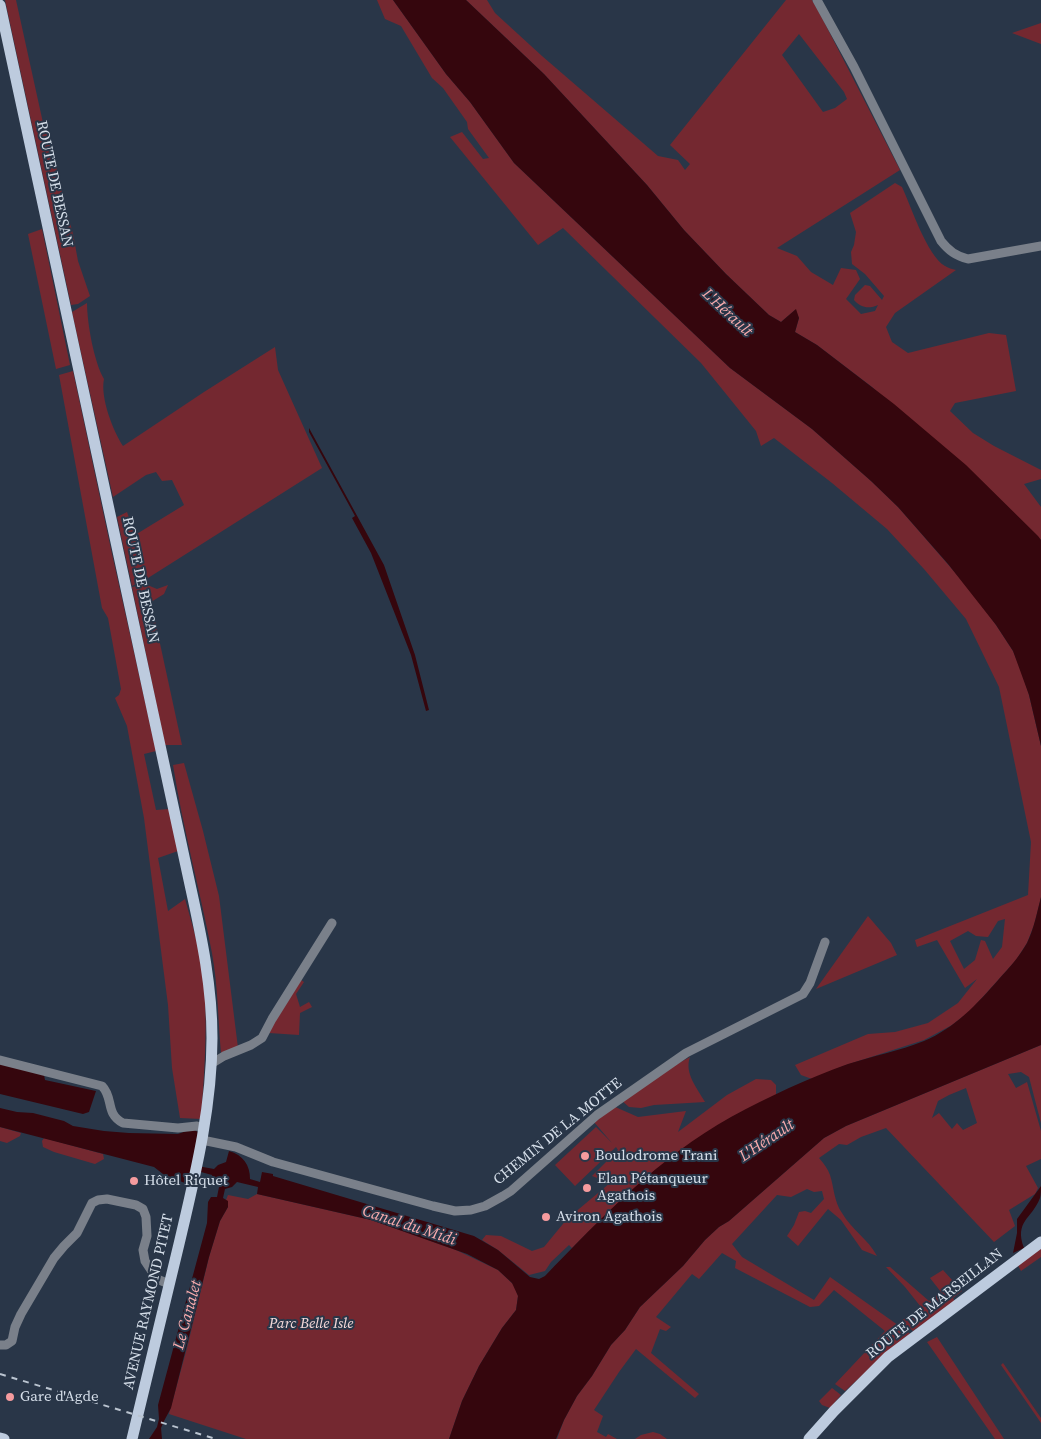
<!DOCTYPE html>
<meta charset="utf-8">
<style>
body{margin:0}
canvas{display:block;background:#293648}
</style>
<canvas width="1041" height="1439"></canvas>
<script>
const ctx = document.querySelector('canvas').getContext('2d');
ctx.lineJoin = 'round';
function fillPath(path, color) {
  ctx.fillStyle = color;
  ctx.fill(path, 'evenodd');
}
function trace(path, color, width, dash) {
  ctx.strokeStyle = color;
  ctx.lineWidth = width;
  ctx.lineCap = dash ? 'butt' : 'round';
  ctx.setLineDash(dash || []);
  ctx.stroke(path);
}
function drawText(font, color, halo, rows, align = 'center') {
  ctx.font = font + ' "Source Serif 4",serif';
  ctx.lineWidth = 4;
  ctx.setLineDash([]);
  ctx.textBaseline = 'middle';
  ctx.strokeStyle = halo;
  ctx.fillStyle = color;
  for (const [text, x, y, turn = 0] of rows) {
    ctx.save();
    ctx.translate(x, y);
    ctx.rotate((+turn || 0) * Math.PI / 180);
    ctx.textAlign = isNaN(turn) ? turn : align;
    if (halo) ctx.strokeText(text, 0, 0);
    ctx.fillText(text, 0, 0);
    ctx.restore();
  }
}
fillPath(new Path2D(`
 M5,0h11l29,132 5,6 14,63 9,33 5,27 12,35 -12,8 -7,1z
 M377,0h16l53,74 24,28 44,61 216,205 82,61 59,52 27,26 74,85 24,33 17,26 9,22 7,22 12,51v152l-7,27 -7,18 -11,17 -26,29 -20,22 -18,14 -28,15 -78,25 -34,14 -11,-4 -6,-10 73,-31 27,-2 33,-9 30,-20 19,-24 -12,9 -28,-48 -20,7 -2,-7 113,-45 3,-53 -32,-155 -33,-68 -42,-50 -37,-40 -55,-46 -58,-45 -13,8 -5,-15 -55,-68 -138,-135 -25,17 -88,-108 12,-5 21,27 6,-1 -21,-29 -1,-7 -24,-34 -11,-10 -31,-52 -16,-7zM1005,919l-3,28 -9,12 -8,-18 -4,-1 -6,20 -11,9 -14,-28 18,-10 8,5 12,1 10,-16z
 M466,0h21l8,13 47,43 116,100 20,4 7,10 5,-6 -20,-19 116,-145h26l9,16 79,154 -123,78 20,8 14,16 22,13 8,-17 15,2 4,9 -14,20 15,15 14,-3 3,-6c-9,4 -17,3 -24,-5l1,-5 10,-10 5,1 12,14 2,-4 -19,-22 -13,-10 -1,-12 3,-7 2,-13 -6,-19 45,-30 7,4c9,19 25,69 43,79 3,2 7,3 11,4l-61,43 -9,14 6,15 16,11 81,-20 17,2 10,56 -61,12 -5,8 23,22 21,13 47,24v9l-17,5 17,23v33l-169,-153 -55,-42 -22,-13 4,-14 -4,-8 -14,12 -12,-7 -43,-41 -42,-44 -37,-45 -103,-111zM799,34l45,58 3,7 -12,9 -12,4 -41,-57z
 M1041,23v21l-29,-11z
 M42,229l28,136 -14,4 -28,-135z
 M87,303c0,20 7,59 17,76 -4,18 9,52 19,67l81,-54 71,-45 3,23 44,98 -174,110 -16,8 -15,-69 10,-5 8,23 49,-30 -12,-25 -10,1 -6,-9 -10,3 -33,22 -41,-185z
 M73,371l39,183 44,197 -12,3 12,56 13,-1 9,42 -20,7 10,53 17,-12c9,32 19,64 20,98 2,40 -1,81 -4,122l-21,-1 -8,-50 -4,-63 -24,-187 -17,-92 -12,-28 4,-3 2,-6 -13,-71 -6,-10 -43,-233z
 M145,584l12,5 11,-4 -4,9 -13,8 31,143h-17l-33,-158z
 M184,763l19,68 16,65 19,152 -17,5c-3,-33 -3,-67 -9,-100 -12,-63 -29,-124 -39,-188z
 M868,916l23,27 6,12 -81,34z
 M301,980l3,2 -8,12 4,13 9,-5 3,5 -12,6 -1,22 -30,-2 6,-14z
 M1041,1045v78l-12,-46 -8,-5 -13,2 8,14 11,-6 14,49v28l-15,7 12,22 -3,6 -26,16 6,16 -21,16 -108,-114 -25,9 -14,8 -8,-1 -20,14c5,6 9,11 11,17 4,12 4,27 12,38 9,16 26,26 35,43l-15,-6 -21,-30 -13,-11 -30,37 -11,-10 7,-11 5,-13 6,-1 6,2 13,-14 -2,-8 -8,1 -7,-3 -16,8 -14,-2 -45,49 10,13 72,43 16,-23 82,58 -34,26 -33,30 -10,-7 50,-53 -51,-41 -15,16 -9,1 -75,-39 1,-7 -14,-8 -23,26 -7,-5 -36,43 15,10 -5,4 -6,-2 -9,24 48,41 -4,4 -59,-49 -17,23 -25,38 9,6 -6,16 9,5 2,-3 9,5h-60l7,-19 13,-24 15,-20 19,-31 14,-15 15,-23 43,-41 22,-26 14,-13 10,-6 95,-83 22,-12zM966,1088l11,35 -14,7 -6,-7 -5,6 -13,-16 -7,5 6,-17 11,-6z
 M690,1057c-6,16 7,31 15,45l-51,3 -13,3 -12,-1 -8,-7 47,-31z
 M756,1079l15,1 5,5v10l-46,23 -104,77 -54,53 -3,-3 -18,17 -6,9 -16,4 -31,-25 -16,-10 4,-5 15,1 31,15 12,-4 23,-28 43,-36 -18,-7 26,-26 -2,-3 -41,39 -20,-21 41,-38 16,16 -18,-21 19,-16 25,11 48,-6 -8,21 49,-37z
 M0,1127l21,6 -1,3 -13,7 -7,-2z
 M44,1138l59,16 1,5 -9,5 -41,-12 -11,-5 -1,-6z
 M257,1194l114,26 85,30 42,20 16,15 4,11 -2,14 -14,18 -23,38 -17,35 -13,38h-203l-77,-25 18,-66 22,-91 11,-36 8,-14 -2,-7 2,-5 20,4z
 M1041,1246v11l-20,14 -5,-9z
 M886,1267h4l39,34 12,-9 -11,-14 13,-8 19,21 -9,7 2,4 -42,29 -12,-10 20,-14 -16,-20z
 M937,1337l67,102h-9l-68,-97z
 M1003,1363l38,55v5l-40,-58z
 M832,1388l9,7 -11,13 -8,-3 -3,-4z
 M653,1432l7,2 7,5h-32l6,-4z`), '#742830');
fillPath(new Path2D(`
 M393,0h73l78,74 103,111 37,45 42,44 43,41 12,7 15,-13 3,9 -4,14 22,13 77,59 72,61 72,71 3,4v206l-12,-51 -16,-44 -17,-26 -48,-61 -50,-57 -27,-26 -59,-52 -82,-61 -216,-205 -44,-61 -24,-28z
 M309,428l75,137 31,90 14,55 -3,1 -15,-56 -40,-102 -19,-35 3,-2 -46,-84z
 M1041,897v148l-195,81 -22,12 -95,83 -10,6 -14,13 -22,26 -43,41 -15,23 -14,15 -19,31 -15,20 -13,24 -8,19h-107l13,-38 17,-35 23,-38 14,-18 2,-14 -6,-13 -14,-13 -31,-16 -96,-34 -114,-26 1,-7 -21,-5 -5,5 -7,2 -2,9 5,3v6l-8,14 -11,36 -38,151 -7,13 -3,7 1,11h-13l8,-12 2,-8 -1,-14 49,-182 1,-21 3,-5h6l2,-10 -5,-5 -2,-7 -11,-3 -14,12 -24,-10 -9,-7 -154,-40v-19l17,4 16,1 31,8 9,5 31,5 25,2 49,1 14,-5 6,3 -6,33 22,4 4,-4 8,-3 3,-11c14,4 21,14 21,28l10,3 2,-10 11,2v2l201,60 24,14 32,27 9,2 6,-3c56,-58 114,-119 186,-159 37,-20 77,-39 117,-53 25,-8 51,-13 76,-23 31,-13 53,-37 75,-62 10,-11 20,-22 28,-36 7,-14 10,-31 14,-46z
 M0,1064l44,11 1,5 51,11 -7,21 -6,2 -83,-20z
 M1041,1186c0,4 0,9 -1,12 -8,21 -26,23 -16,50l-11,5 4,-20v-14z`), '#35060d');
trace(new Path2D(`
 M817,0l37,67 87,174c8,10 15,15 27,18l73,-13
 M0,1060l102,26c12,12 3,28 21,37l55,5 19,-2 7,2
 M211,1064l13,-8 27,-11 11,-7 10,-19 60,-96
 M202,1140l34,7 37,15 160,44 22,5 16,-1 14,-4 18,-10 8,-5 86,-76 89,-62 117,-59 7,-11 15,-41
 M0,1345h6l6,-4 3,-14 6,-13 33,-56 10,-12 13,-13 15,-30 6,-3 9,-1 29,6 7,4 3,8 1,19 -4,14 2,11 12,18 12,5`), '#7a808a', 9);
trace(new Path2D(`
 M0,5l191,884c11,50 21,98 21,149 0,70 -17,138 -33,206 -16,65 -31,130 -47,195
 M0,1438l4,1
 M809,1439l25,-28 54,-54 153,-115`), '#bdcbde', 11);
trace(new Path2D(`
 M0,1374l216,65`), '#bac4d0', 2, [6, 6]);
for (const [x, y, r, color] of [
 [585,1156,5,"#f59b9e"],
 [134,1181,5,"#f59b9e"],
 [587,1188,5,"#f59b9e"],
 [546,1217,5,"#f59b9e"],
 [10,1397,5,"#f59b9e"]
]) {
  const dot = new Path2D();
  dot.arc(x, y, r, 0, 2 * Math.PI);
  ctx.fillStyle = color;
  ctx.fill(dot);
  trace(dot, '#293648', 2);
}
drawText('15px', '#d5dee9', '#293648', [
 ["ROUTE DE BESSAN",54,184,78],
 ["ROUTE DE BESSAN",140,580,78],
 ["CHEMIN DE LA MOTTE",558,1132,-39],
 ["AVENUE RAYMOND PITET",149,1302,-77],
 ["ROUTE DE MARSEILLAN",935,1304,-38]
]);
drawText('15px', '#d5dee9', '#293648', [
 ["Boulodrome Trani",595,1156],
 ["Elan Pétanqueur",597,1179],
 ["Agathois",597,1196],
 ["Hôtel Riquet",144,1181],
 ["Aviron Agathois",556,1217],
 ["Gare d'Agde",20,1397]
], 'left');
drawText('italic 15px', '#f5d9d9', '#293648', [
 ["Parc Belle Isle",311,1324]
]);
drawText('italic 16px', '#faacae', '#293648', [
 ["L'Hérault",727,313,43],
 ["L'Hérault",767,1141,-34],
 ["Canal du Midi",409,1226,18],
 ["Le Canalet",188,1315,-75]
]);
</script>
